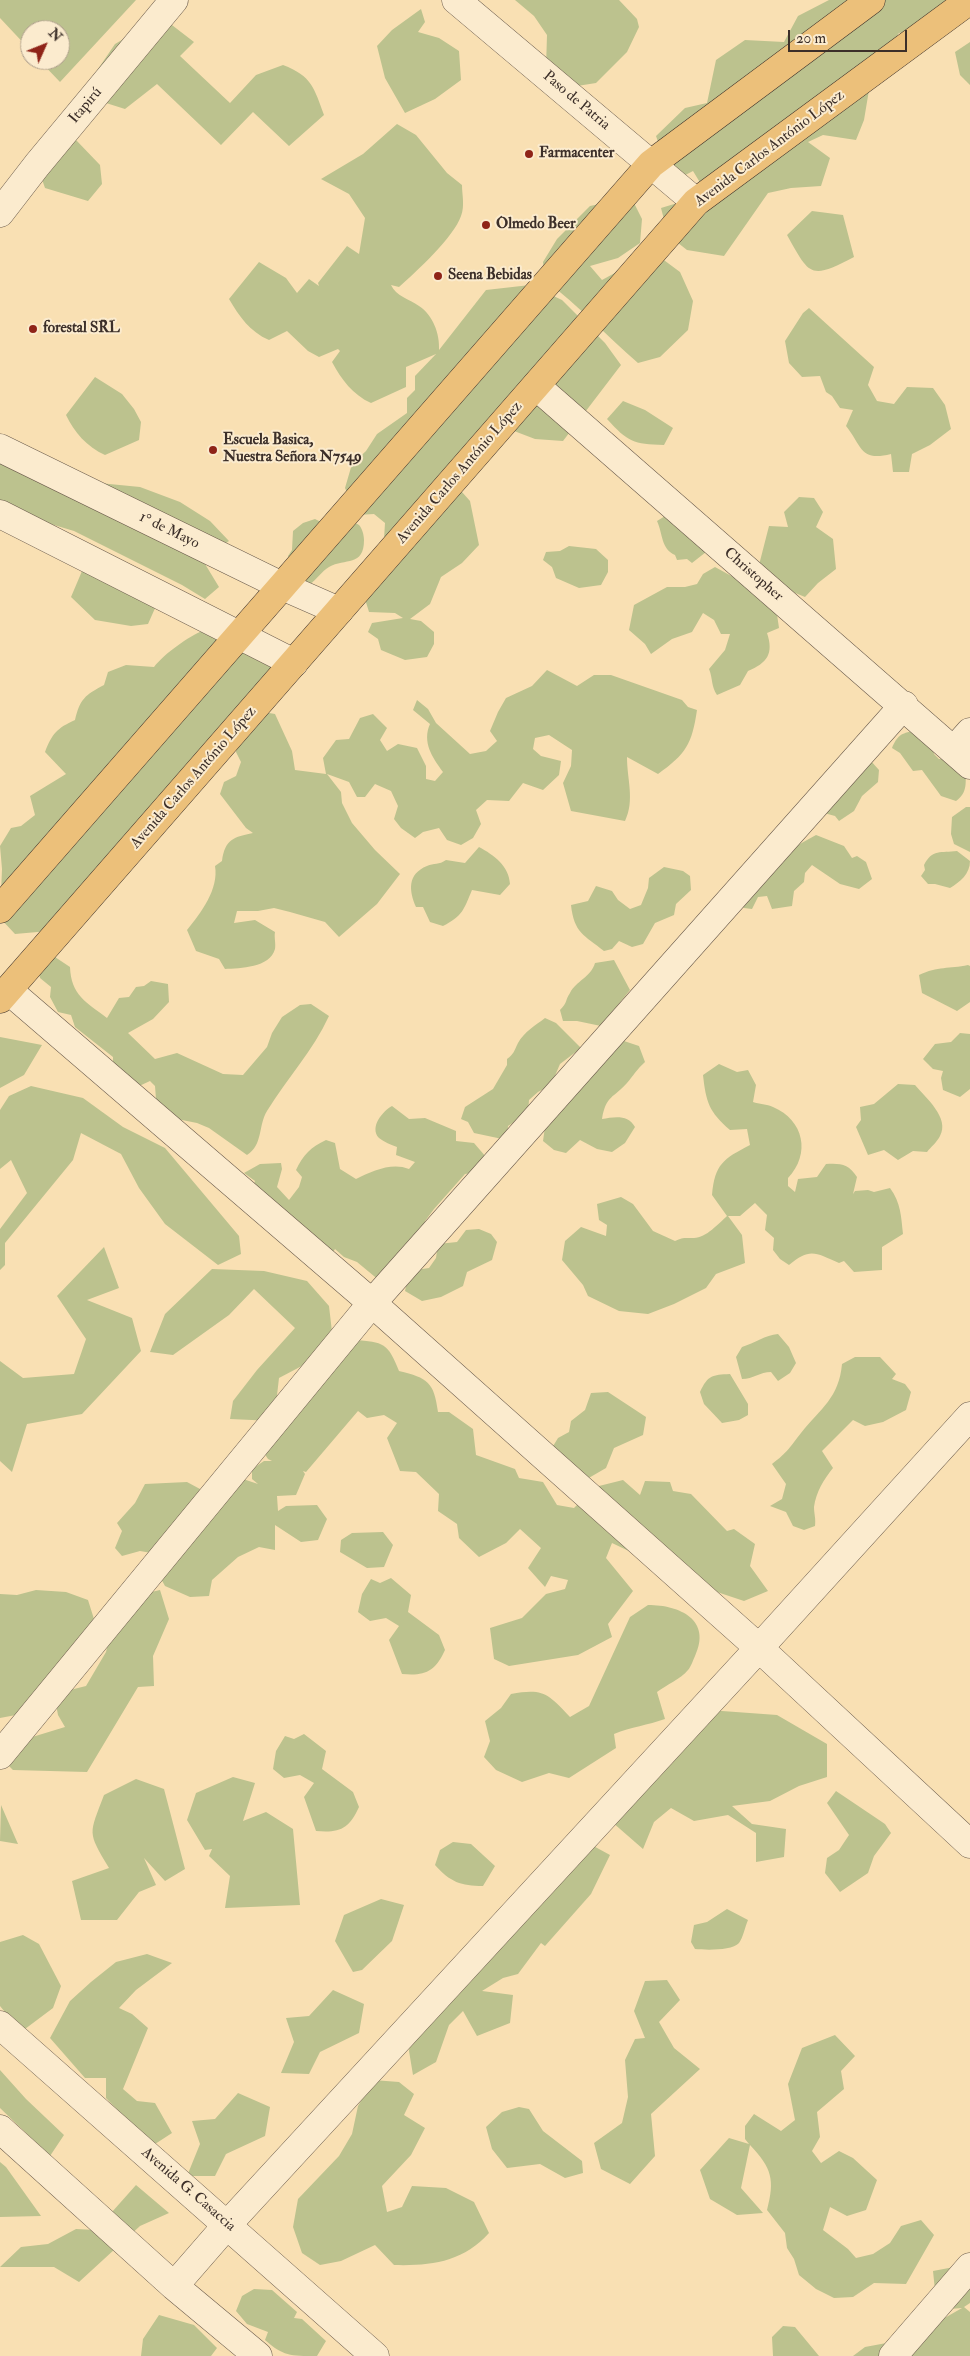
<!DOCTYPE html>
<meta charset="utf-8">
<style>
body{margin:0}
#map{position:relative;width:970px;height:2356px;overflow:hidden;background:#f9e0b3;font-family:"IM FELL Double Pica",serif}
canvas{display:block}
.north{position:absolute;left:20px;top:20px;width:50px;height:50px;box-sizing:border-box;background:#fbebce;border:1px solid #afa08c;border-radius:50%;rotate:46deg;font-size:14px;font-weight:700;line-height:20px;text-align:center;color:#3c2f29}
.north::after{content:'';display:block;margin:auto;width:18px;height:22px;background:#8f2418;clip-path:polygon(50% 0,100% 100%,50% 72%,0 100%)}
.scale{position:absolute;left:788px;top:30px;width:119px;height:22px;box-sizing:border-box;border:2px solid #3c2f29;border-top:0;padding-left:6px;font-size:15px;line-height:18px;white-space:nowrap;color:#3c2f29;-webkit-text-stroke:4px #fbebce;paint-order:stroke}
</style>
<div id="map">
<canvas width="970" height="2356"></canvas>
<div class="north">N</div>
<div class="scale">20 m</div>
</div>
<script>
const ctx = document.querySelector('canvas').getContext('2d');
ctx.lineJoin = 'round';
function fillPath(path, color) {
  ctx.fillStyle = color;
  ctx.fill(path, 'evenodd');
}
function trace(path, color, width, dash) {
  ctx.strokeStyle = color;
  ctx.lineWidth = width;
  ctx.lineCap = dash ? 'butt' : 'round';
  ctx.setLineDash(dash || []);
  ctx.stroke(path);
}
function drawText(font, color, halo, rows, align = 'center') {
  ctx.font = font + ' "IM FELL Double Pica",serif';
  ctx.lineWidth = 4;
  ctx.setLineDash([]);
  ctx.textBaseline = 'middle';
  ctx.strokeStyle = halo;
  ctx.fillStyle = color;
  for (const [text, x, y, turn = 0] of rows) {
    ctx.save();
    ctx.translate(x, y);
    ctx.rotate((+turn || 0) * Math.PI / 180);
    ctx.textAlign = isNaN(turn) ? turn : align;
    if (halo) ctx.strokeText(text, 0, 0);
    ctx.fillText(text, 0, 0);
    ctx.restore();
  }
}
fillPath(new Path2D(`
 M0,0h136l-76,82 -21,-22h21v-30h-30v20l-30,-32z
 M515,0h104l18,19 2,8 -12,25 -31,31 -19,3 -31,-18 1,-33 -13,-19z
 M829,0h127l-23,28 -34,5 -27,39 -8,48 -8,20 -33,-5 -15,7 22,16 -9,28 -30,2 -23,5 -44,63 -37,-6 -19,-15 -7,-27 46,-14 -14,-23 -21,11 -16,-46 29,-28 22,-5 9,-43 29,-20 39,2 14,-26z
 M421,9l4,13 -7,10 21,6 20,13 2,29 -26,19 -30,14 -20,-35 -8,-32 15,-16z
 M168,22l26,20 -14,14 50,47 26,-28 27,-10c29,11 31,23 41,50l-35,31 -36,-34 -32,33 -64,-61 -32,25 -19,-6 -10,-31 19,-28 24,-14z
 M970,42v43l-10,-10 -5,-23z
 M397,124l19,11 31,38 15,12c0,10 3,21 -1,31 -7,21 -45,56 -62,71l-8,-2c5,11 18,14 28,21 14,9 21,28 20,44l47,-60 44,-5 32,15 43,43 16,22 -58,76 -28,-2 -34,-13 -48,56 17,19 9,44 -17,18 -21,14 -11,27 -20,15 11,2 13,11v12l-7,13 -22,3 -24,-10 -3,-11 -10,-7 4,-9 31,-5 -8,-5 -26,-1 -8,-26 23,-47 1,-16 -11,-9 -17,1 -12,-27 7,-24 14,-13 11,-17 30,-21v-15l8,-8v-14l21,-22 -30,13v20l-35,16c-18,-8 -30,-24 -39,-41l8,-11 -2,-2 -19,8 -11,-6 -21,-20 -18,9c-19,-8 -30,-24 -40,-41l30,-37 27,16 11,15 12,-14 10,7 -1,-3 29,-37 12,8 6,-36 -16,-24 -28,-15 42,-25z
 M76,140l24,25 2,19 -14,17 -43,-13 -8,-23 13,-16z
 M632,199l10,20 -2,24 -22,15 -28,8 12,14 51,-28 27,20 13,29 -5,29 -28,27 -22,6c-31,-27 -60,-58 -93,-83l-2,-18 14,-23 33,-33 28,-6z
 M812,211l31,4 11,42c-44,23 -44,19 -67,-22z
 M809,308l65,59 -6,18 9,16 17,3 13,-17 26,1 12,17 6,24 -21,16 -18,9 -3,18h-16l-2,-18c-31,8 -29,-8 -45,-28l7,-16 -13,-2 -8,-12 -6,-4 -6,-16 -18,1 -13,-14 -4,-22 18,-28z
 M95,377l27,17 12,15 7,13 -2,18 -34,15c-18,-8 -31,-23 -39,-40z
 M623,401l22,9 28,18 -9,17c-31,-1 -36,-3 -57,-26z
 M0,453l48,25 92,9 40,15 30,19 19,20 -27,18 17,28 -14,12 -23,-14 -108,-54 -30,-9 -44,-22z
 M799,497l15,1 9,14 -7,15 17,12 3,30 -18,14 -13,14 -22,-9 -24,-23 10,-39 19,1 -4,-15z
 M670,513l36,39 -14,11 -5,-4 -10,1 -2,-5c-14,-6 -12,-21 -18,-34z
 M315,519c5,2 12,7 17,8 9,0 19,-8 27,-2 3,3 5,10 5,15 0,27 -19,18 -35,27 -7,4 -13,13 -20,18l-16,-4 -5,-25 4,-6 1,-19 10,-8z
 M569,546l27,3 12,11v12l-7,13 -22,3 -23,-10 -4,-11 -9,-7 3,-8 14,-1z
 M88,557l72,40 -12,27 -17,2 -36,-6 -24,-23z
 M715,567l20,11 11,10 28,6 5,34 -12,5c7,21 0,30 -19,38l-8,14 -23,10c-6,-9 -4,-16 -8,-26l16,-19 5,-16h-9l-7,-14 -11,-7 -11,19 -20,7 -21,15 -6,-10 -16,-14 5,-25 33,-18h18l12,-3 6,-10z
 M204,630l65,24 9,26 -26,30 23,4 17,37 3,19 31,4 -3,-16 13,-18 13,-1 11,-21 13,-4 14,14 -7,12 7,11 11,-7 19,4 9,18v13l9,2 8,-9c-11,-15 -21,-30 -13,-48l-17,-14 4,-10 11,9 8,14 34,31 16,-3 11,-10 -7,-10 8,-19 8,-14 26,-12 15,-16 30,16 17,-11h17l71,25 6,7 9,3c-5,34 -11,44 -39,64l-31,-17c0,23 8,43 -2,64l-54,-10 -8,-28 8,-17 1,-16 -23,-15 -14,3 -2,11 8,7 20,5 -2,14 -16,15 -20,-7 -14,18 -22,-1 -11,10 5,14 -8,14 -12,7 -14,-5 -8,-12 -16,4 -8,6 -14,-10 -7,-9 4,-13 -7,-15 -16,-7 -10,13h-8l-8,-15 -22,-8 14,18 1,11 10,20 23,27 25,24 -23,30 -38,33 -14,-15 -35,-10 -16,-4 -16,3h-21l-3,12 21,-3 20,12c-1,5 1,12 0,17 -5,19 -35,19 -50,20l-6,-10 -23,-8 -9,-21c14,-17 32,-41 28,-64l7,-5c3,-22 12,-24 31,-28l-7,-5 -26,-34 4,-12 12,-6 5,-14 -5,-10 1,-10 -177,188 -45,4 -15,-16 2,-49 -2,-23 11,-18 10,-2 14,-11 -5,-19 36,-22 -21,-22c7,-18 12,-24 30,-32 5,-21 10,-25 29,-35l4,-13 18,-7 28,2c11,-14 34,-30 50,-37z
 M914,731l18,13 2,10 5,5h6l20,9c1,13 3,25 -9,33l-15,-5 -19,-26 -9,1 -13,-18 -8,-5c5,-12 9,-15 22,-17z
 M870,760l9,10 -1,12 -16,14 -8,15 -15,10 -4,-5 -11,-3z
 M966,807h4v45l-16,-8 -3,-10 1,-17z
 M816,835l28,11 8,12 5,-2 9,6 6,17 -13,10 -19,-5 -28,-19 -7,8 -1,9 -10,9 -2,15 -20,3 -5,-13 -9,1 -6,12 -8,-1 -7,-5 52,-53z
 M479,847c15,8 30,19 31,37l-10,11 -28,-5c-8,19 -9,26 -29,36l-13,-4 -7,-15h-7c-7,-16 -9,-33 11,-41 7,-3 12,-1 19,-6l19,3z
 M957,851l13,10c0,13 -10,21 -20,27l-15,-4h-7l-7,-8 4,-6 -1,-5c8,-16 17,-12 33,-14z
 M664,867l19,4 7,5 1,14 -15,14 -2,11 -19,8 -12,21 -11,3 -13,-6 -7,8 -8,2c-20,-16 -30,-18 -33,-46l17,-4 8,-15 16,5 6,9 12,9 11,-4 7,-17 1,-10z
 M55,957l15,10c1,28 16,35 37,51l12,-20 10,-1 7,-10 8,-1 7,-5 17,3 1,18 -16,17 -25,14 27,26 22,-6 46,21 20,1 24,-28 5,-14 10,-16 18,-12 11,-1 18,12c-16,35 -42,62 -62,95 -9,15 -4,34 -20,44l-38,-27 -12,-5 -25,-5 -16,-19 -1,-13 -5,-5 -13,6 -24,-13v-17l-38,-30 -4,-12 -13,-3 -8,-15 1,-10 -11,-9 -2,-9z
 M614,960l16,30 -29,36 -24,-5h-14l-3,-11c8,-8 5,-10 10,-17 6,-12 21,-16 25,-30z
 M968,965l2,1v36l-13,9 -35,-18 -3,-18c19,-9 30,-6 49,-10z
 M545,1018l11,5 25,25 -21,16 -9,21 -13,7 -9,8 -1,13 -20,13 -1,14 -33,-7 -6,-11 -7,-3 4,-12 28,-18 14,-24v-6c7,-5 7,-8 11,-16 6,-11 18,-18 27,-25z
 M960,1033l10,1v55l-10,8 -17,-7 -2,-12 2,-7 -10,-2 -10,-10 12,-15 16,-2z
 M0,1037l42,8 -18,30 -24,13z
 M618,1039l21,7 6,16c-8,7 -12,14 -18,21 -13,15 -21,12 -25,36 12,-2 26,-5 33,8l-10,16 -13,9 -15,-3 -17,-9 -14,13 -12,-3 -11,-9 2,-14z
 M719,1064l18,8 11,-2 8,15 -3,17c6,2 14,2 20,5 31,13 38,47 15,71v8l7,6 3,-13 19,-2 9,-13c14,-1 23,0 31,13l-4,17 2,-3 13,-1 6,2 16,-4c11,15 11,28 13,46l-21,13v23l-28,2 -10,-11 -5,2c-23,-10 -29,-16 -50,2l-9,-6 -7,-9 1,-12 -9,-8 2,-15 -12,-12 -15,13h-12l14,19 3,28 -29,11 -10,14 -32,16 -26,10 -29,-3 -31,-15 -5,-11 -21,-25 3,-19 16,-14 25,9 1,-11 -8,-5 -2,-16 24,-7 12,7 20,27 22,10c8,-4 10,-3 19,-3 12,0 25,-15 33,-22l-15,-21c3,-31 11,-36 38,-50l-3,-16 -17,1c-21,-18 -24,-28 -27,-55z
 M898,1084l17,1c11,13 35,33 25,51 -3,6 -9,11 -13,16l-14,-1 -15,9 -14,-10 -16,5 -12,-28 5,-7 -1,-13 14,-3z
 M31,1086l52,12 40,29 42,21 74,88 2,18 -23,11 -53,-41 -26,-36 -18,-34 -40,-21 -8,27 -68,83v22l-5,5v-41l27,-36 -16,-33 -11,9v-59l9,-14z
 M392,1106l17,13 16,-1 31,13v10l18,2 12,14 -8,15 -13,2 -31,35 -9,12 -3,21 -24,10 2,17 -14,17 -29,-24 -13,-5 -9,-8 -5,8 -77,-71 2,-5 -11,-8 16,-9 21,-1 1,6 -5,18 12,13 10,-13 3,-10 -6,-7c7,-15 15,-23 30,-30l9,3 5,26 16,10c16,-8 36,-17 53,-10l6,-7 -19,-7 1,-8c-6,-2 -13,-5 -18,-9 -10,-11 4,-27 13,-32z
 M479,1229l12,5 6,8 -5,18 -25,12 -4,14 -22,11 -19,4 -17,-10 4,-20 20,-3 7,-10 2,-14 19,-2 9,-12z
 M104,1247l15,41 -32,12 45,18 9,33 -59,63 -55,10 -15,48 -12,-11v-100l23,17 51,-4 12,-35 -29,-43z
 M212,1269l52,2 43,10 22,25 5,43 -55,29 -5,43 -44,-2 3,-18 24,-31 38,-42 -41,-39 -25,26 -56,40 -23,-3 15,-38z
 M778,1334l11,13 7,16 -6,10 -12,8 -7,-9c-11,0 -18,7 -29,7l-6,-22 6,-10c13,-4 23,-12 36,-13z
 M354,1340c30,2 34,3 45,31 29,7 35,11 39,41h11l24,17 3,26 39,14 4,9 24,4 14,23 17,3 21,-21 28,-7 17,15 5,-14 25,1 3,9 18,3 36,37 7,-2 21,15 -5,22 18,25 -24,10 -33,-11 -99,-47 -6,15 27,33 -25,33 4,13 -34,18 -69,11 -15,-7 -4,-31 32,-10 24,-24 19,-5 3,-9 -17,-4 -6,11 -17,-19 13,-20 -21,-19 -14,14 -27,14 -20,-19 -2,-14 -19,-13 1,-17 -23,-22 -16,-1 -13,-33 10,-15 -13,-8 -17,3 -9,-7 -52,61 -3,-1 2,3 -9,21 -19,1 1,15 8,-5 31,-1 10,14 -9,21 -17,2 -26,-17v25l-16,-3 -21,10 -26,23 -3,16 -19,1 -25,-11 -11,-20 9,-11 -23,-4 -18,5 -7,-8 7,-17 -5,-8 18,-20 10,-19 42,-2 26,14 11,-18 22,2 12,4 -6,-5v-10l12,-8h8l-4,-2 -8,-12z
 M855,1357h25l16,17 -4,5 13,5 6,8 -5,18 -23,12 -18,4 -12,-6 -31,31 11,17c-9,11 -17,24 -19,39 0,7 2,11 1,19l-11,4 -11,-4 -7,-14 -16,-6 12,-7 4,-15 -14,-20c16,-12 18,-17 29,-31 20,-25 38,-35 41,-69z
 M730,1374l18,30v11l-9,5 -17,3 -18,-19 -4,-12c8,-17 12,-17 30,-18z
 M608,1392l38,25 -3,18 -29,13 -8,20 -19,11 -43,-18 14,-23 11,-6 2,-11 14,-11 6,-17z
 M383,1532l10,13 -9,22 -17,1 -27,-16 1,-12 11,-7z
 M391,1578l20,17 -3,17 31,23 6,15c-10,22 -20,26 -43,24l-13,-34 10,-14 -13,-8 -16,3 -12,-9 4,-18 9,-15 9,4z
 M36,1590l30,2 22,8 11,35 -62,76 -37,7v-124l17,1z
 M160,1590l9,29 -16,37 1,30 -16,1 -51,85 -74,-2 -13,-13 29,-19 36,-11 -7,-12 -4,-21 32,-8 20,-34 8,-35 16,-20z
 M648,1605c32,0 64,15 47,51 -2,4 -4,11 -7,14 -7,9 -22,15 -31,22l8,27c-17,6 -34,8 -51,15l2,14 -47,30 -20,-5 -27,9 -26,-12 -12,-13 6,-16 -5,-20 16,-13 10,-14c33,-6 37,0 59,23l19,-11 41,-89z
 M722,1711l55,4 50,29v33l-28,9 -29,15 -38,5 20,18 34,5 -2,28 -28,5v-29l-28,-18 -34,6 -23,-13 -17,14 -11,27 -31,-27 68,-109z
 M304,1734l22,17 -4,18 31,23 6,15c-10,22 -19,26 -43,24l-12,-34 10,-14 -14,-8 -16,3 -11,-9 3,-18 9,-15 9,3z
 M233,1777l22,6 -12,38 23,-9 27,17 7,76 -75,3 5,-32 -21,-20 3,-7 -7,1 -18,-30 9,-27z
 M136,1779l28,10 21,80 -20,12 -21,-23 12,27 -17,7 -22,28h-36l-9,-39 37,-13c-22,-37 -20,-33 -5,-73z
 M836,1791l49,33 6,9 -17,23 -6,17 -28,19 -15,-19 2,-15 12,-8 10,-15 -22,-32z
 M1,1805l17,39 -18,-3z
 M453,1842l18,2 24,22 -12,20c-22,0 -33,-4 -48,-21l5,-15z
 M588,1843l22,12 -19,39 -46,52 -4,-3 -23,31 -15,4 -21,13 31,4 -3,28 -33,13 -14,-25 -14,14 -13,37 -23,13 -4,-24 4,-35z
 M381,1899l23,6 -12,36 -30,29 -9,2 -18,-31 9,-26z
 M727,1909l21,11c-3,7 -5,18 -9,23 -7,8 -34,7 -44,6l-4,-7 3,-17 13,-3z
 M23,1935l16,9 22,42 -8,22 -32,24 -21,-26v-64z
 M147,1954l25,9 -36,27 -17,18 13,6 16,14 -25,61 14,12 18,2 17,30 -20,13 -46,-48v-20h-21l-35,-40 20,-37 21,-19 25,-20z
 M667,1980l13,20 -21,22 15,26 26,21 -49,45 4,42 -25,28 -29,-15 -7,-26 28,-20 6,-26 -3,-37 10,-21 10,-1 -11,-27 11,-30z
 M333,1990l31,14 -5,29 -39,19 -11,22 -28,-1 13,-31 -8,-24 23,-2z
 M835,2035l20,21 -14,15 3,18 -27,23 3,25 -8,14 9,12 18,-12 14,7 24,22 -11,30 -19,6 -17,-9 -7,23 25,19 8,9 17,-4 17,-11 11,-17 20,-6 13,15 -28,49 -32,-1 -21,14 -19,1 -18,-9 -17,-14 -5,-16 -7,-11 -2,-15 -18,-23c8,-30 5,-42 -17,-65l-9,43 22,25 -26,2 -27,-16 -10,-29 29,-32 20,6 -4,-5v-13l9,-12 27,17 14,-11 -7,-36 14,-36z
 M0,2070l26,29 38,36 -14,21 -50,-48z
 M373,2080l26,2 15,12 -10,21 21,13 -14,27 -29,31 5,26 15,-5 10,-21 34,2 28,14 15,31c-26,29 -58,33 -95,32l-19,-20 -34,16 -21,4 -18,-12 -9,-26 5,-28 41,-43 13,-22 6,-28z
 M238,2093l32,14 -5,29 -39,18 -11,22h-28l13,-32 -8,-23 23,-2z
 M519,2107l10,2 14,22 39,30 1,12 -18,5 -25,-14 -33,4 -15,-19 -6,-22 16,-15z
 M0,2162l6,5 35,49 -41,1z
 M136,2185l33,28 -29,13 -61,56 -25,-15h-54l21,-20 27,-3 28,-15 20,1z
 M970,2264v39l-6,4 6,5v44h-117l12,-9 43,-8 54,-31 -25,2 -4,-39z
 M254,2289l18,1 25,22 -3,6 8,1 24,22 -9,15c-27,0 -34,0 -52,-16l3,-8 -21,-8 -11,-13 6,-15z
 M159,2315l35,10 23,23 -6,8h-70l2,-17z
 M783,2326l12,1 24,29h-46l-1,-19z`), '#bcc28e');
const minor = new Path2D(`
 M456,0l240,202
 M0,213l37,-48 137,-165
 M536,386l434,379
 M0,448l282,138 57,25
 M0,514l294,149
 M954,750l16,-18
 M8,990l364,313 387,345 211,196
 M0,1755l372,-452 532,-598
 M0,2025l375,331
 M0,2129l174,157 84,70
 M174,2286l53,-61 532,-577 211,-232
 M893,2356l77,-89`);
const major = new Path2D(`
 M0,909l651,-745 220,-164
 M0,999l696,-797 274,-202`);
trace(minor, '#6b5b4c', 29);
trace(major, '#3c2f29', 29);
trace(minor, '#fbebce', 28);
trace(major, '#ecc07a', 28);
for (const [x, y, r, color] of [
 [529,154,5,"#8f2418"],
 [486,225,5,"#8f2418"],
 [438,276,5,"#8f2418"],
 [33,329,5,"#8f2418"],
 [213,450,5,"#8f2418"]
]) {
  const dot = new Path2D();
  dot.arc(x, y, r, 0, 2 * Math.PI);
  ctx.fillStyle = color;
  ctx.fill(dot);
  trace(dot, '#fbebce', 2);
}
drawText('15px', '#3c2f29', '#fbebce', [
 ["Paso de Patria",576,101,40],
 ["Itapirú",86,106,-50],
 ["Avenida Carlos António López",770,149,-37],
 ["Avenida Carlos António López",460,473,-49],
 ["1° de Mayo",169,531,26],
 ["Christopher",753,575,41],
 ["Avenida Carlos António López",194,778,-49],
 ["Avenida G. Casaccia",188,2190,41]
]);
drawText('bold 15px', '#3c2f29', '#fbebce', [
 ["Farmacenter",539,154],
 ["Olmedo Beer",496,225],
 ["Seena Bebidas",448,276],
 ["forestal SRL",43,329],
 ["Escuela Basica,",223,441],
 ["Nuestra Señora N7549",223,458]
], 'left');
</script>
